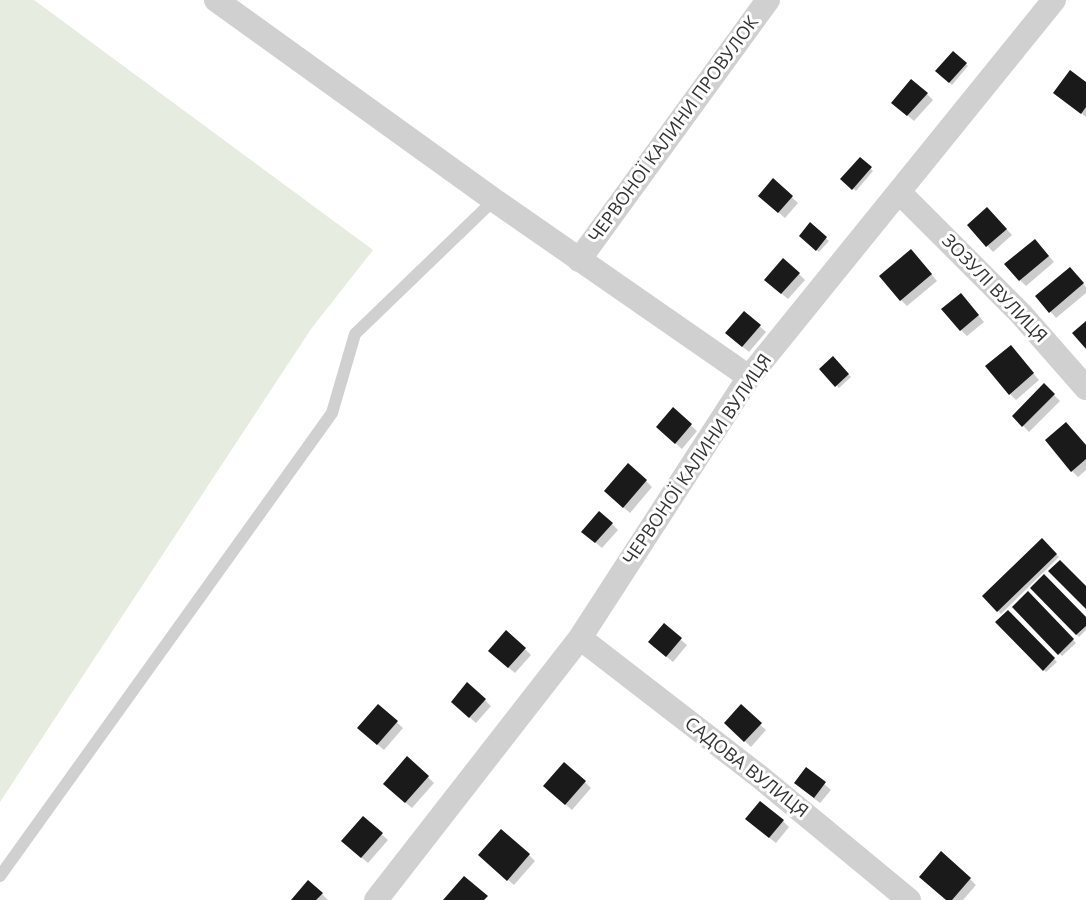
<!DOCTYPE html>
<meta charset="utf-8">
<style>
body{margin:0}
canvas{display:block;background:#fff}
</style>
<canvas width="1086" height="900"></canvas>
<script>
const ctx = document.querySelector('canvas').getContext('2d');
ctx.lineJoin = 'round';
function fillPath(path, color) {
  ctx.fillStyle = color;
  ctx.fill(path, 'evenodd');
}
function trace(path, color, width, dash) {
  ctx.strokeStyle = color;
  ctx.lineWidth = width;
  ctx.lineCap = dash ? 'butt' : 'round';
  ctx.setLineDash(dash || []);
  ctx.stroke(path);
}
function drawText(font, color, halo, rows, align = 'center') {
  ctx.font = font + ' "Open Sans",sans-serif';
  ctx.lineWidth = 6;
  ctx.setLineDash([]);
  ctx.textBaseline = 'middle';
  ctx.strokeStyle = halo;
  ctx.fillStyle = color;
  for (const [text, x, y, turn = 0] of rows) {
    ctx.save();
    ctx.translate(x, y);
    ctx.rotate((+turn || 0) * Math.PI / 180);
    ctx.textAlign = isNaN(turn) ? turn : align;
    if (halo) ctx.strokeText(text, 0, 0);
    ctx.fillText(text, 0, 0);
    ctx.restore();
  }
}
fillPath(new Path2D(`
 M0,0h34l339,250 -62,79 -311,473z`), '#e6ecdf');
fillPath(new Path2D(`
 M953,53l15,13 -16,19 -15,-14z
 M1086,84v33l-31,-24z
 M927,94l6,6 -19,21 -15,-13z
 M860,159l13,12 -17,20 -14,-12z
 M773,180l25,23 -13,15 -19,-16z
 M993,215l19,20 -19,17 -24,-26z
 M810,224l19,17 -10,11 -18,-16z
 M1041,247l13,15 -28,24 -6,-6z
 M917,257l20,24 -30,25 -6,-6z
 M799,274l6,6 -17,19 -16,-13z
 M1076,275l10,12v6l-30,25 -19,-22z
 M966,301l18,21 -17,14 -6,-6z
 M745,313l21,19 -17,20 -16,-13z
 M1016,353l23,27 -23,20 -6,-6z
 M833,358l18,19 -12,11 -18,-19z
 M1044,385l16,16 -31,31 -15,-16z
 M674,410l23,21 -15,18 -18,-16z
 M1086,446v24l-8,7 -6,-6z
 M646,481l6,6 -22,26 -18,-16z
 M612,524l6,6 -16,18 -13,-11z
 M1042,540l17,17 -58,57 -17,-18z
 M1032,588l54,31v11l-7,7z
 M1028,593l48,50 -14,13 -48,-49z
 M1008,612l49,50 -11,10 -49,-50z
 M681,640l6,5 -14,17 -17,-14z
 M525,649l6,6 -16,18 -19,-16z
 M468,685l23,21 -15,17 -17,-15z
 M379,706l24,22 -19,22 -19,-16z
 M741,707l25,23 -15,17 -19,-18z
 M807,769l24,21 -11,13 -18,-14z
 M428,777l6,6 -22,25 -21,-18z
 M585,782l6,6 -19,22 -21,-18z
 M363,818l25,22 -20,23 -19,-16z
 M783,821l6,6 -13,16 -23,-18z
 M529,855l6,6 -21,24 -28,-24z
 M970,879l6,6 -13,15h-16z
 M322,894l6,6h-35z`), '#0003');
fillPath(new Path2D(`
 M953,51l14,12 -18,20 -14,-12z
 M1070,70l16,12v25l-5,7 -28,-21z
 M911,79l17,14 -21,23 -16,-13z
 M860,157l12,10 -20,23 -12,-11z
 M773,178l20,18 -15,17 -20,-17z
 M987,207l20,22 -21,18 -19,-22z
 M810,222l17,15 -11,14 -17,-15z
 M1035,239l14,17 -30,25 -15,-17z
 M911,249l21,25 -32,27 -21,-25z
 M783,258l17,15 -19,21 -17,-14z
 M1070,267l14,16 -35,30 -14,-17z
 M961,293l18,22 -19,16 -19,-22z
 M744,311l17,14 -19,22 -17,-14z
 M1086,321v28l-14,-16z
 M1011,345l23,28 -25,22 -24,-29z
 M833,356l16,18 -14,13 -16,-18z
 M1044,383l11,11 -33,33 -10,-11z
 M673,407l19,17 -17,20 -19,-17z
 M1066,422l20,23v14l-15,13 -26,-32z
 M628,463l19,17 -24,28 -19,-17z
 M599,511l14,12 -18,20 -14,-11z
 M1042,538l15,16 -60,58 -15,-16z
 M1060,560l26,26v23l-38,-38z
 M1044,574l42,43v9l-10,9 -46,-47z
 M1028,591l46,48 -16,16 -46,-48z
 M1008,610l47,48 -12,13 -48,-49z
 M664,623l18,15 -16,19 -18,-15z
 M506,630l20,18 -18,20 -20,-17z
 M467,682l19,17 -17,19 -18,-16z
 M378,704l20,17 -21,24 -20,-17z
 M741,704l21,19 -18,19 -20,-19z
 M407,756l22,20 -24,27 -22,-19z
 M564,762l22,19 -21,24 -22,-19z
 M806,767l20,15 -12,16 -20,-15z
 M760,801l24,19 -15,18 -24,-19z
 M363,816l20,17 -22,25 -20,-17z
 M501,829l29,25 -23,27 -29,-26z
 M941,851l30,27 -19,22h-6l-27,-23z
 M464,876l24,20 -4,4h-41z
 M308,880l15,13 -7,7h-25z`), '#1a1a1a');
trace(new Path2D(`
 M0,876l332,-463 23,-79 139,-134`), '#d0d0d0', 12);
trace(new Path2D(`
 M216,0l278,200 255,177
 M899,192l122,122 65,74
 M579,260l189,-260
 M580,638l180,139 149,123
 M376,900l204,-262 169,-261 305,-377`), '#d0d0d0', 24);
drawText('18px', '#333', '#fff', [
 ["ЧЕРВОНОЇ КАЛИНИ ПРОВУЛОК",674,130,-54],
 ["ЗОЗУЛІ ВУЛИЦЯ",994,289,46],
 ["ЧЕРВОНОЇ КАЛИНИ ВУЛИЦЯ",698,460,-56],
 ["САДОВА ВУЛИЦЯ",746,768,38]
]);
</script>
